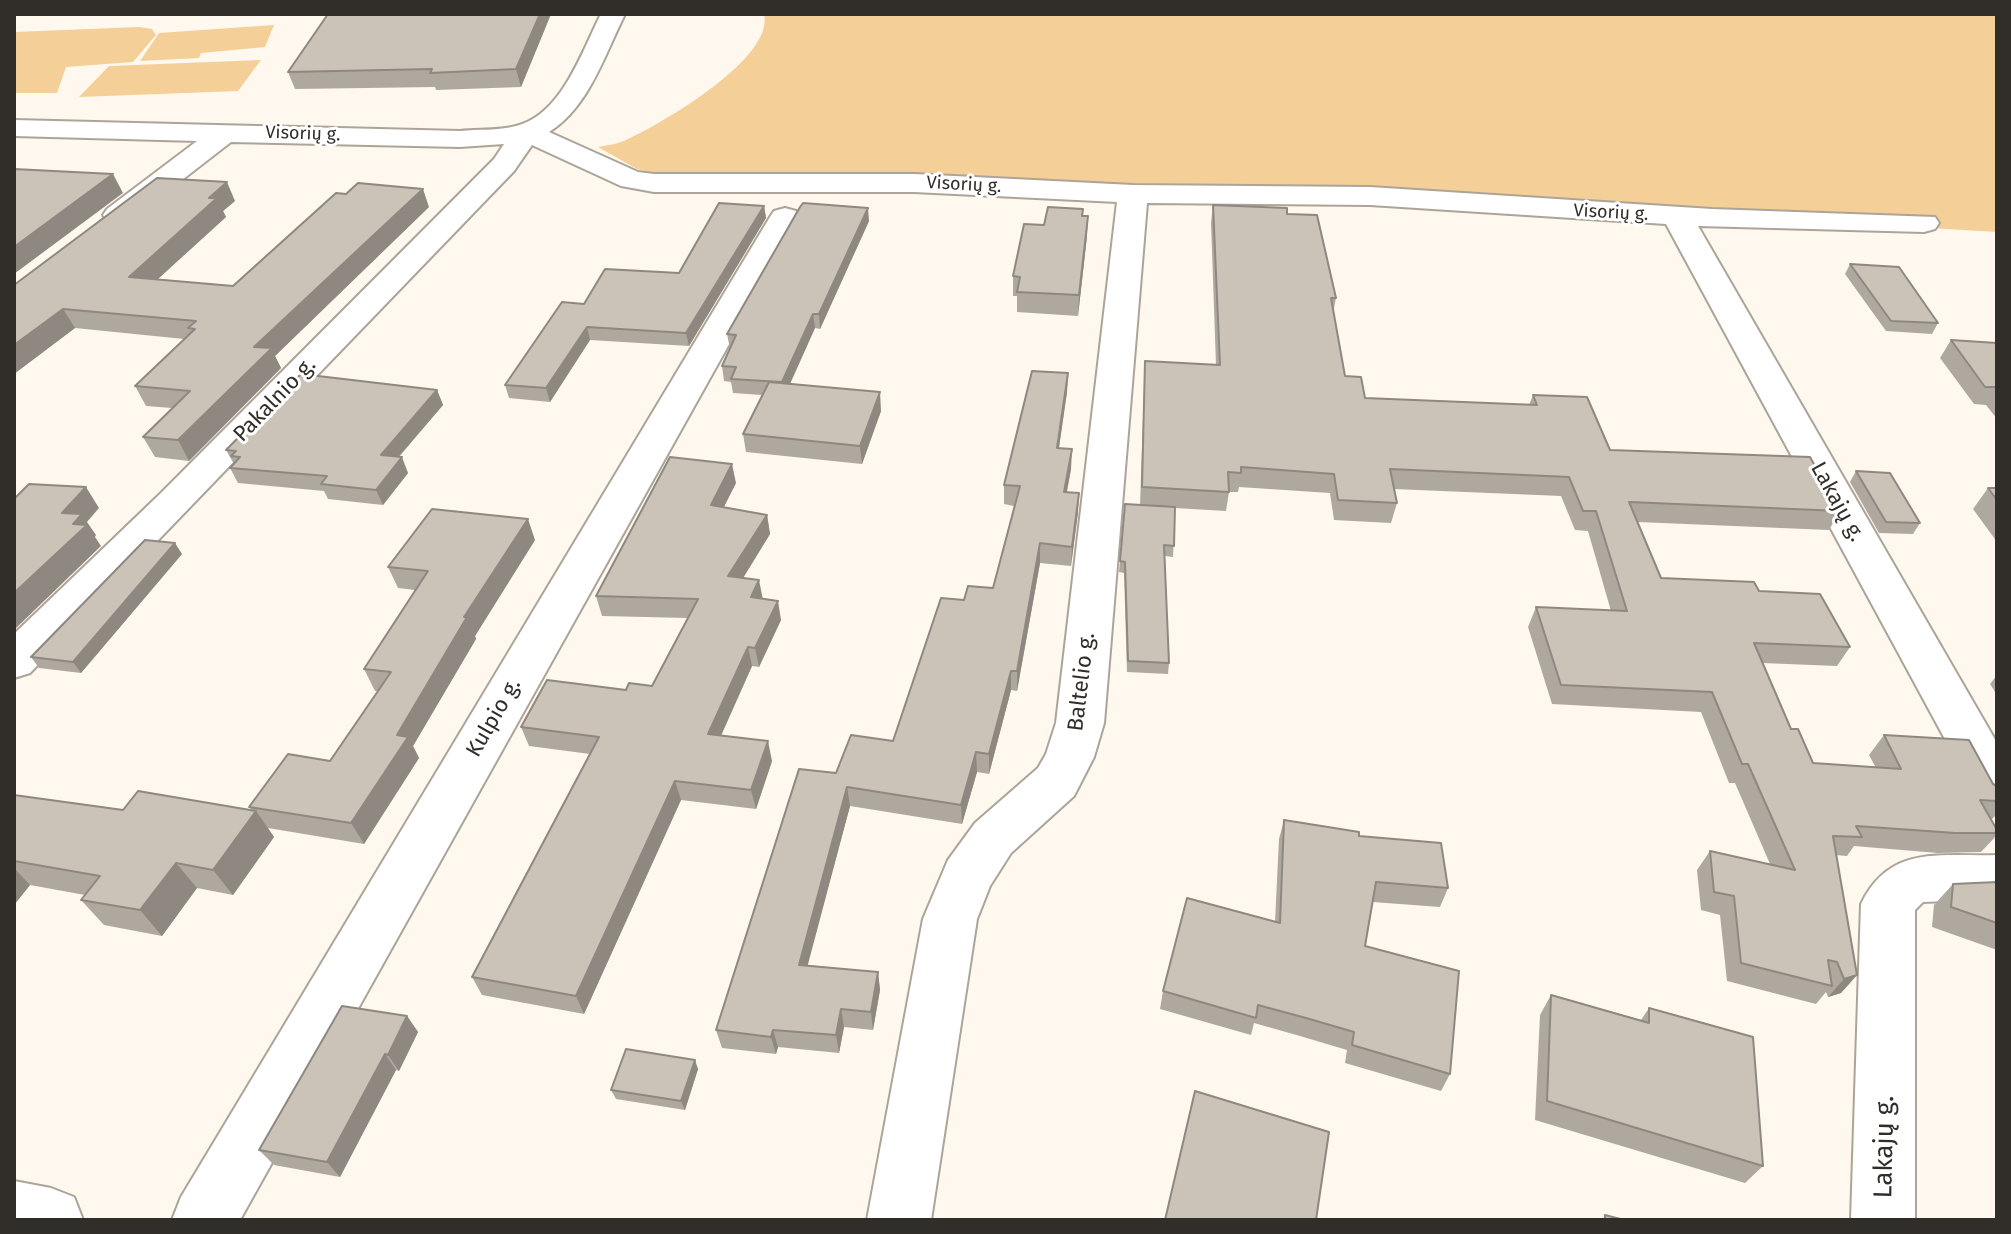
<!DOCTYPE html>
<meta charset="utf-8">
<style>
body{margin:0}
#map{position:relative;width:2011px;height:1234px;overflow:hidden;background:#fff8ee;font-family:"Fira Sans",sans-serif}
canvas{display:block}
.frame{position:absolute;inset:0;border:16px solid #312d29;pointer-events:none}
</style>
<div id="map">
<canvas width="2011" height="1234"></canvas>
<div class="frame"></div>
</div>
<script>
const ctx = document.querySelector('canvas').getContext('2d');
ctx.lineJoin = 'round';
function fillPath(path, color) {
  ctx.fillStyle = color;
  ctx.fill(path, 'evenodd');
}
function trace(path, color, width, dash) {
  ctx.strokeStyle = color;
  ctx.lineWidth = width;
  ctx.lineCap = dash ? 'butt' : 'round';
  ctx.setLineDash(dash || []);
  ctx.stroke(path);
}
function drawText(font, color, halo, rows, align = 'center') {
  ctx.font = font + ' "Fira Sans",sans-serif';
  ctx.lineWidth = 6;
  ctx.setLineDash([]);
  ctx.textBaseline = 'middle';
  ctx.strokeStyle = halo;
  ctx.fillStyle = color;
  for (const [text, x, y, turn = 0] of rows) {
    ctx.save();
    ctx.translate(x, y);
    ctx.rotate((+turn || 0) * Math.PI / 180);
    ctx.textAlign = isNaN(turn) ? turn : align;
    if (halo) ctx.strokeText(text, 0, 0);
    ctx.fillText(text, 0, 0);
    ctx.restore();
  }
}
fillPath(new Path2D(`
 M764,14h1233v218c-445,-26 -889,-59 -1335,-57l-25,-6 -39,-22c10,-2 21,-3 30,-8 33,-15 147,-81 136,-125z
 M274,25l-9,22 -64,6 -2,5 -59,3 19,-28z
 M139,27l13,2 4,6 -23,27 -67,5 -9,26h-43v-61z
 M261,60l-23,31 -159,6 30,-31z`), '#f5cf98');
const street = new Path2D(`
 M601,14h24c-20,40 -36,93 -76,118l89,40 16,2h260l219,11 237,2 342,22 223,8 4,6 -4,6 -11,3 -226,-6 299,517v65l-18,-6 -313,-578 -296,-19 -223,-2 -43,520 -10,34 -20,39 -63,57 -21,33 -13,33 -46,301h-64l56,-301 25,-59 27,-37 63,-55 8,-14 10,-31 61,-521 -203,-10h-260l-33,-6 -89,-41 -18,26 -484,502 -16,5v-44l146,-140 334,-335 10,-15 -44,3 -229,-5 -102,79 -11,3 -11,-3 -4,-6 4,-6 90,-68 -183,-5v-16l446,11c18,-2 38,0 56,-5 46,-11 66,-75 85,-112z
 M785,208l11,3 4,6 -560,1003h-68l9,-23 589,-980 4,-6z
 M1997,855v44l-74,3 -8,8v310h-64l10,-316c29,-60 79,-47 136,-49z
 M14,1181l37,7 23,9 9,23h-69z`);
trace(street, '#aca499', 4);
fillPath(street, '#fff');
fillPath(new Path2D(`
 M328,14h223l-30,73 -85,3 -1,-3 -140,2 -7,-17z
 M235,201l-12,10 3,6 -68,62 75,7 196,-79 -154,149 6,12 -92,93 -34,-4 -12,-20 29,-29 -26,-2 -11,-20 49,-47 -109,-11 -61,46v-89z
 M1213,205l74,9 49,84 -3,15 12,63 20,22 164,7 4,-10 77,55 230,61 -11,19 -191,-8 23,56 98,13 91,56 -13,19 -75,-3 29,66 22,34 63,5 -7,-13 15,-20 113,51v28l-6,6 6,10v5l-16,17 -43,1 -84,-7 -7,10 -11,-1 21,120 -16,18 -13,4 -2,-5 -10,12 -89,-23 -7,-66 -19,-5 -4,-40 13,-19 60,13 -35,-81h-6l-28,-71 -149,-8 -24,-77 8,-20 75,4 -23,-80 -13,-1 -14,-34 -167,-7 3,14 -6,20 -57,-3 -4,-27 -91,-6 -1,5h-9l-3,19 -51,-3 -2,49 -8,-1 4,107 -1,11 -41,-2 -3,-99 -5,-1 6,-68 15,1 5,-144 71,4 -5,-142z
 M764,206l2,12 -77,128 -99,-6 -40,62 -41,-4 -4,-13 79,-81 95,-31z
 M1083,216l4,20 -9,80 -61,-4v-16h-4v-20l31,-51z
 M869,221l-49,108 -5,-1 -25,56 91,27 -19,53 -116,-12 -3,-18 19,-39 -29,-2 -2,-11 -7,-1 -2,-15 8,-17 -3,-15z
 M1850,264l88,59 -6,11 -46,-3 -41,-57z
 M1951,340l46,3v76l-11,-14 -12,-1 -34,-46z
 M1068,373l-1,19 -8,56 12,21 -4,23 11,20 -7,54 -31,-3 -23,128 -6,-1 -22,84 -12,-2 -15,52 -112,-18 -43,159 71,7 2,18 -7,40 -29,-3 -5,26 -61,-6 -2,7 -54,-6 -6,-18 120,-257 57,-32 71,-141 29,-12 21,-82 -10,-2v-19z
 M437,390l6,15 -44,52 9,16 -25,32 -55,-6 -4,-8 -86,-8 -8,-15 4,-4 -8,-14z
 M1856,471l64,52 -7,11 -34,-1 -29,-51z
 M736,483l-12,24 43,8 3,19 -27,44 38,42 -22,47 -7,-1 -31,70 51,25 -16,48 -75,-9 -97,214 -102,-19 -10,-18 118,-223 -61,-8 -8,-19 105,-37 26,-4 36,-68 -86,-2 -6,-20z
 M1988,488h9v54l-24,-33z
 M535,540l-60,96 1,3 -63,107 6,12 -55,86 -96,-16 6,9 -41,58 -36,-7 -35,48 -58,-11 -23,-25 4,-5 -55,-10 -16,20v-110l109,15h129l-3,-3 81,-46 48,-70h-3l-11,-22 51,-79 -17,-2 -10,-21z
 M182,554l-101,119 -42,-5 -8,-11z
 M1997,675v20l-7,-11z
 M1284,820l75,16 89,52 -8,19 -67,-5 -8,44 85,128 -9,17 -96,-28 2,-13 -47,-14 -46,-13 -3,12 -91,-26 3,-18 112,-69 4,-83z
 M1997,882v68l-65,-23 2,-22 19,-21z
 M1551,995l90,25 8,-12 114,158 -18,17 -210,-63 5,-105z
 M407,1016l11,16 -19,39 -3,-1 -56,107 -66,-12 -15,-15z
 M698,1069l-13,41 -69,-11 -5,-9z`), '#afa89e');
fillPath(new Path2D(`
 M540,14h11l-30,73 -5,-18z
 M113,174l10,19 -109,81v-27z
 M227,182l8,19 -12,10 3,6 -87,79 -10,-19 80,-79z
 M423,189l6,18 -154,149 6,12 -92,93 -11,-21 76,-93z
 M764,206l2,12 -77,128 -3,-13z
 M868,208l1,13 -49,108 -1,-15z
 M1088,216l-1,20 -9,80 1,-21z
 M63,309l12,19 -61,46v-29z
 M813,314l2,14 -31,69 -2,-15z
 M587,327l3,13 -40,62 -4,-14z
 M1068,373l-1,19 -11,75 1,-19z
 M437,390l6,15 -56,65 -6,-15z
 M880,392l1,19 -19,53 -2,-18z
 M1072,449l-1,20 -8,42 1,-19z
 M402,457l6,16 -25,32 -7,-15z
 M732,464l4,19 -21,41 -4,-19z
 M86,487l13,21 -12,14 9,13 -1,2 6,9 -87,84v-37l48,-80z
 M1079,493l-1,19 -7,54 1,-19z
 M767,515l3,19 -38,62 -4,-20z
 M528,519l7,21 -60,96 1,3 -63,107 6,12 -55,86 -13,-21 46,-88 67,-118z
 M175,543l7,11 -101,119 -8,-11z
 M1040,543v20l-23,128v-20z
 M759,580l4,20 -12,-3z
 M778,601l3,19 -22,47 -4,-19z
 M748,647l4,19 -39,87 -5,-19z
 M1011,671v19l-22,84v-20z
 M768,741l4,20 -16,48 -5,-19z
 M976,752l1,20 -15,52 -1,-19z
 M675,781l6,19 -97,214 -8,-18z
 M847,787l3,19 -47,177 -4,-18z
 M256,811l18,26 -41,58 -20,-25z
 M176,863l21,25 -35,48 -22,-26z
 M14,868l16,17 -16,20z
 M878,972l2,18 -7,40 -2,-18z
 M1857,975l-16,18 -13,4 16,-18z
 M841,1009l3,18 -5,26 -3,-18z
 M407,1016l11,16 -19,39 -11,-16z
 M773,1030l5,17 -2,7 -5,-17z
 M385,1054l11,16 -56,107 -13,-15z
 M695,1060l3,9 -13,41 -4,-9z`), '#8e8881');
const building = new Path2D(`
 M328,14h212l-24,55 -86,4 2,-4 -144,3z
 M14,169l99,5 -99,73z
 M157,178l70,4 -18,16h8l-88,79 104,9 103,-93 10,1 12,-11 65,6 -169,158 18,1 -94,92 -35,-3 47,-46 -55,-5 60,-57 -7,-1 8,-7 -133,-12 -49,36v-60z
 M719,203l45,3 -78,127 -99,-6 -41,61 -41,-3 57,-83 22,2 21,-35 74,4z
 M803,203l65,5 -49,106h-6l-31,68 -51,-3 5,-12 -14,-1 14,-31 -9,-1 73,-127z
 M1213,205l74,3v6l30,1 19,83h-5l14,78 16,1 4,21 172,7 -4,-10 54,2 23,53 200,7 30,54 -211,-9 32,76 93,4 5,9 61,3 30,53 -96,-4 37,86h7l15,34 88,6 -17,-34 85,5 24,44 4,2v15l-17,-1 17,30v3h-42l-99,-7 6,11 -29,-1 24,139 -13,4 -7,-17 -9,-2 4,26 -91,-23 -7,-67 -20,-4 -4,-41 85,19 -47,-106h-6l-30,-72 -151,-7 -25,-78 91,4 -31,-100h-13l-14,-34 -179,-8 7,34 -59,-3 -4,-26 -93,-7v6l-13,-1 1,20 -87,-5 3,-126 75,4z
 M1048,207l35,2 -1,7h6l-9,79 -62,-3 3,-15 -7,-1 11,-52 20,1z
 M1850,264l49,3 39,56 -47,-2z
 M1951,340l46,3v44h-12z
 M1032,371l36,2 -11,75 15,1 -8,43 15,1 -7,54 -32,-4 -23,128h-6l-22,83 -13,-2 -15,53 -114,-18 -48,178 79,7 -7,40 -30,-3 -5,26 -63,-5 -2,7 -55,-7 83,-261 37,4 15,-38 42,6 48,-143 23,2 4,-14 25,2 27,-102 -16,-1z
 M301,374l136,16 -56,65 21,2 -26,33 -55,-6 6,-8 -97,-8 10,-11 -9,-1 5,-5 -10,-1z
 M769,382l111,10 -20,54 -117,-12z
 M670,457l62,7 -21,41 56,10 -39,61 31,4 -8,17 27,4 -23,47 -7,-1 -40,87 60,7 -17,49 -76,-9 -99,215 -104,-19 127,-240 -78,-10 26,-47 79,10 3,-7 23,3 46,-87 -102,-3z
 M1856,471l34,2 30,50 -34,-1z
 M29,484l57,3 -24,26 20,1 -9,10 14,1 -73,68v-94z
 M1988,488h9v12z
 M1125,504l50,3 -1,39 -10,-1 5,118 -41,-2 -3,-99 -5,-1z
 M432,509l96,10 -64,98h3l-70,118 11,2 -57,86 -102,-16 39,-53 42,7 61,-89 -27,-3 64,-98 -40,-4z
 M145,540l30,3 -102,119 -42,-5z
 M138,791l118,20 -43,59 -37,-7 -36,47 -59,-10 19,-24 -86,-15v-66l109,15z
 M1284,820l75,12v4l82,7 7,45 -72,-6 -11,64 94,25 -9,103 -98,-29 2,-13 -48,-14 -48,-13 -2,13 -93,-27 24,-93 93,25z
 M1997,882v41l-46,-16 2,-23z
 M1551,995l98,28v-15l104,29 10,129 -216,-65z
 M342,1006l65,10 -19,39 -3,-1 -58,108 -68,-12z
 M626,1049l69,11 -14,41 -70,-11z
 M1195,1091l134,41 -13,88h-151z
 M1605,1215l19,5h-19z`);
fillPath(building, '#cbc3b8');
trace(building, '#8e8881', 2);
drawText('18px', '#312d29', '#fff', [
 ["Visorių g.",303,134,2],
 ["Visorių g.",964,185,3],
 ["Visorių g.",1611,213,3]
]);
drawText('22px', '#312d29', '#fff', [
 ["Pakalnio g.",275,400,-46],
 ["Lakajų g.",1837,502,61],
 ["Baltelio g.",1082,682,-83],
 ["Kulpio g.",494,718,-60]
]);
drawText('26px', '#312d29', '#fff', [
 ["Lakajų g.",1885,1147,-89]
]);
</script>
